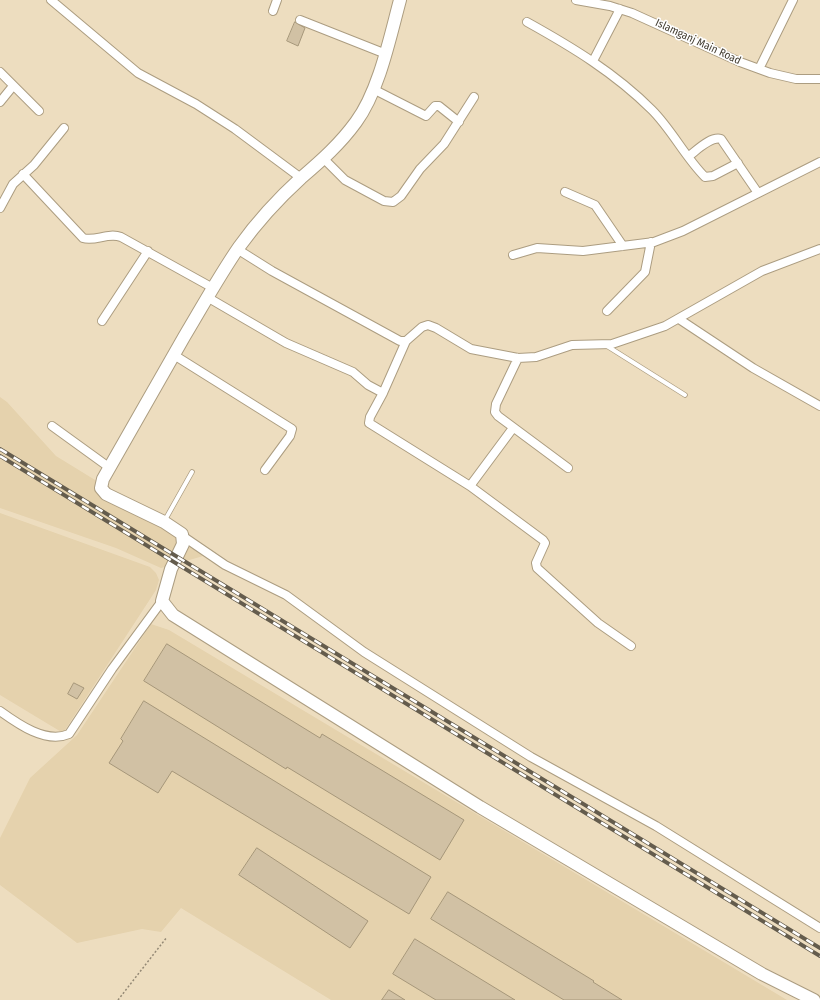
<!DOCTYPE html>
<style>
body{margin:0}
canvas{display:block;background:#edddbf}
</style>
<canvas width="820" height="1000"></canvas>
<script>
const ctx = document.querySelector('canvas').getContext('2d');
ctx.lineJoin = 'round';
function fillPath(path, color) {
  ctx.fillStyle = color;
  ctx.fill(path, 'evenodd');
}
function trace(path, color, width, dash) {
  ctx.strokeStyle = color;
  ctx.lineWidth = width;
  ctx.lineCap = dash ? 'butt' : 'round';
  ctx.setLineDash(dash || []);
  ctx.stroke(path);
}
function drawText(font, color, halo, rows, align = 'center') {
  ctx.font = font + ' "Fira Sans Condensed",sans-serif';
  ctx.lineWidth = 3;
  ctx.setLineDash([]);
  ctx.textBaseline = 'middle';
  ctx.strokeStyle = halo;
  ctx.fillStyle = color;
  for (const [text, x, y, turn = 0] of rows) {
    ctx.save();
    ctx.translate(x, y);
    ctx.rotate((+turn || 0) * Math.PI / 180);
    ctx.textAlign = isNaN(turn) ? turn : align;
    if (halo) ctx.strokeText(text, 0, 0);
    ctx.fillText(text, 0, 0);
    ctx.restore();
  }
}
fillPath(new Path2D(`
 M0,397l7,5 49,54 158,97 -53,15 -45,-20 -116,-40z
 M0,513l150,54 6,6 3,7 -3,10 -93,143 -63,-38z
 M151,624l18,6 618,370h-456l-150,-92 -20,24 -19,-3 -65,14 -77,-58v-47l30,-60 47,-43z`), '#e5d2ad');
const building = new Path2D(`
 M295,22l10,6 -7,18 -11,-5z
 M167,644l153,94 2,-4 142,86 -24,40 -153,-93 -1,2 -142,-88z
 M74,683l10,5 -7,11 -9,-5z
 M144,701l287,176 -22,37 -237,-143 -14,22 -49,-30 14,-22 -2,-2z
 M257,848l111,73 -18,27 -111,-73z
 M448,892l146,89 -1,1 29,18h-58l-133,-81z
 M415,939l100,61h-79l-43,-26z
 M389,990l16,10h-23z`);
fillPath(building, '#d1c1a4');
trace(building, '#a6977a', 1);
const service = new Path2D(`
 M607,346l78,49
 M165,520l27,-48`);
const minor = new Path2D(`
 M51,0l87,73 58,31 39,25 66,49
 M576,0l34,6 22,7 108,49 30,11 26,6h24
 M273,11l4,-11
 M300,20l86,34
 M527,22c45,25 88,51 125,88 20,20 33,47 53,67l8,-1 25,-13
 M593,61l27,-52
 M759,69l34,-69
 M0,72l39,39
 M373,89l53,27 9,-10h4l20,16
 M0,102l13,-16
 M689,156c8,-6 22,-20 32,-17l37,54
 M324,159l21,21 39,21 9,1 8,-6 19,-27 24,-25 30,-47
 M23,174l60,64c12,4 25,-6 38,-1l92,51
 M565,192l30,13 28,41
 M0,208l13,-24 21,-19 30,-37
 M237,249l35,22 128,70h6l16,-14 6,-2 8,3 35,21 47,9 18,-1 36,-12 40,-1 53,-18 97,-55 58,-22
 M513,255l24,-7 46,3 71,-9 29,-11 137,-69
 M207,297l79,46 67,29 15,13 15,8
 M607,311l38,-39 6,-30
 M679,319l74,49 67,38
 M102,321l46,-70
 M406,341l-23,52 -13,24 -1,6 101,63 73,54 2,3 -9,20 1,5 61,55 33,23
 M174,355l118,74 -2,7 -25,34
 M518,358l-22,46 -1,8 3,4 70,52
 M52,426l58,42
 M470,486l43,-58
 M184,537l41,28 61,30 78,57 167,105 125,69 164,102
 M0,711c18,13 46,33 69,23l43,-65 50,-68`);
const primary = new Path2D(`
 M400,0c-10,37 -21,91 -44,122 -16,22 -34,38 -55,56 -22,20 -44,44 -62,69 -20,29 -37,60 -55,90 -27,47 -54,95 -81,142l-2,9 5,6 58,28 18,12 1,10 -12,25 -9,32 11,14 307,192 282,167 52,26`);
trace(service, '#ac9d81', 5.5);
trace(minor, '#ac9d81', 10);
trace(primary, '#ac9d81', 14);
trace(new Path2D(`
 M118,1000l49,-63`), '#948975', 1.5, [2, 2]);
trace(service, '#fff', 4);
trace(minor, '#fff', 8);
trace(primary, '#fff', 12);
const rail = new Path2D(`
 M0,449l820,499
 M0,456l820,500`);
trace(rail, '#645c4d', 4);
trace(rail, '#fff', 2.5, [8]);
drawText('11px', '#413b2f', '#fff', [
 ["Islamganj Main Road",698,42,25]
]);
</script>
